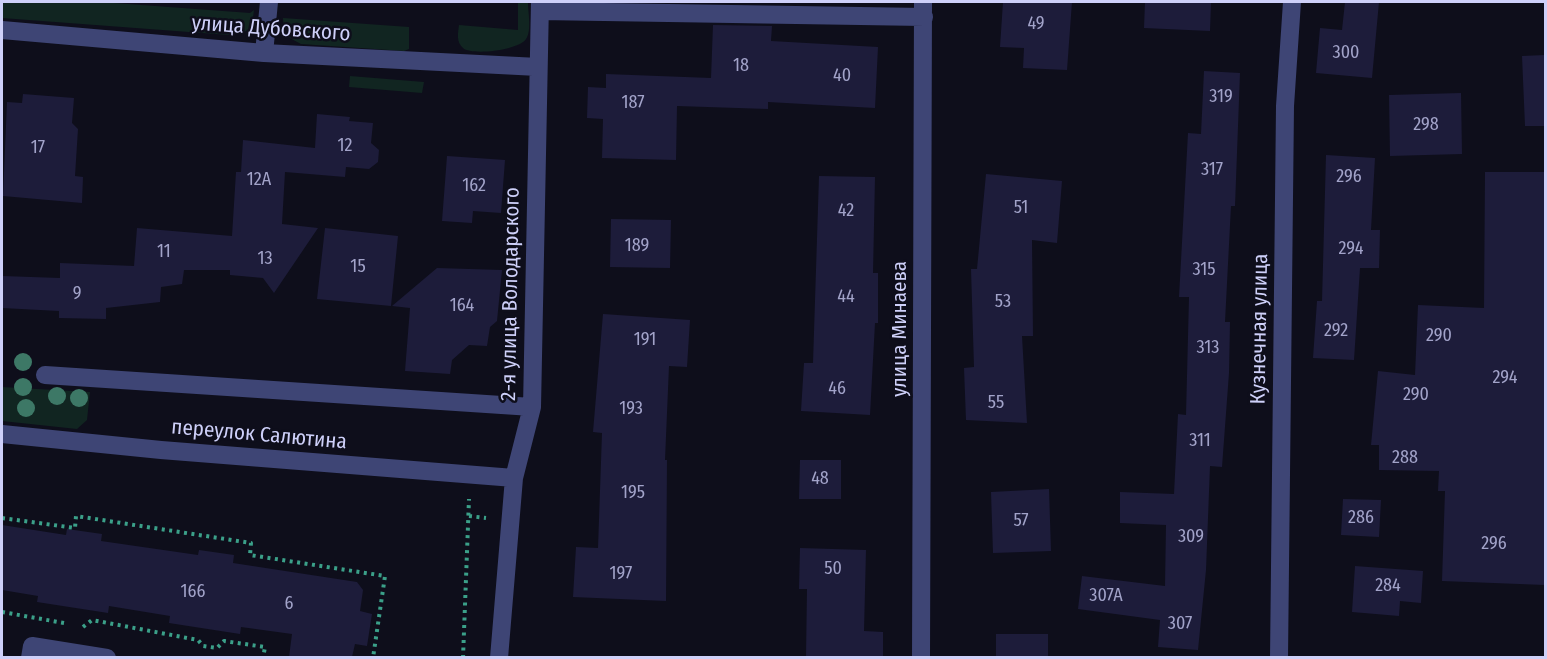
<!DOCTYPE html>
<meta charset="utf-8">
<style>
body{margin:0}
#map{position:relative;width:1547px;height:659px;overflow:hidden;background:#0e0e1b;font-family:"Fira Sans Condensed",sans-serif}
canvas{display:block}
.frame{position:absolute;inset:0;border:3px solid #ced0f9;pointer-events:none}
</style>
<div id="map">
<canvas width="1547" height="659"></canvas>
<div class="frame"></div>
</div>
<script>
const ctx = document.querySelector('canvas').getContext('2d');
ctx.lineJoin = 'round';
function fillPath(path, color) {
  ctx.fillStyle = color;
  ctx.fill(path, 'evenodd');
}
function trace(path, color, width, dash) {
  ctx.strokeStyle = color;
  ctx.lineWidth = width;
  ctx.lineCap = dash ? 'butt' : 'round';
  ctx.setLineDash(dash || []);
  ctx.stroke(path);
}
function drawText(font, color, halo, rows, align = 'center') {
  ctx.font = font + ' "Fira Sans Condensed",sans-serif';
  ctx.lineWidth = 5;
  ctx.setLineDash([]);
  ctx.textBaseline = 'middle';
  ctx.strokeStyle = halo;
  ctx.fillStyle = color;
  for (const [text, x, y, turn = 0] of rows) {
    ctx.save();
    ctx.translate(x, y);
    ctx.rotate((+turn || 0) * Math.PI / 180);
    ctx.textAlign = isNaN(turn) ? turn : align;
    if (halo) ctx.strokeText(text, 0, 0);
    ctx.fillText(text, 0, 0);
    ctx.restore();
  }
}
fillPath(new Path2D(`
 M2,2h99l149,11 4,-3 -2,15 -5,6 -18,4 -227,-17z
 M518,2h10c0,10 4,29 -2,37 -7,11 -54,17 -63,9 -7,-6 -5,-15 -4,-23l59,5z
 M283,18l126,9v22l-5,2 -103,-7 -17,-9z
 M350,76l74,6 -2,11 -73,-6z
 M2,387l88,5 -3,28 -10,9 -75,-8z`), '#112521');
fillPath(new Path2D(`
 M1003,2h69l-5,68 -44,-2 1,-20 -24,-1z
 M1145,2h66l-1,29 -66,-3z
 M1345,2h34l-7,76 -56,-5 4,-45 22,2z
 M713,25l59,1 -1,15 107,6 -3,61 -107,-6v7l-91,-3 -1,54 -74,-2 1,-39 -16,-1 1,-31 18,1v-14l105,4z
 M1545,55v71h-20l-3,-70z
 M1204,71l36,2 -5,133h-4l-6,116h5l-1,51 -7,94 -12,-1 -4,104 -8,80 -40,-3 2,-27 -82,-11 4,-33 83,10 1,-61 -46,-2v-31l54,2 4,-80 8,1 3,-118h-10l9,-164 13,1z
 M1461,93l1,61 -72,2 -1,-61z
 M23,94l51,4 -2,25 6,6 -3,47 8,1 -1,26 -79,-7 4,-94 15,1z
 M317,114l33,3 -1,4 24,2 -2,20 8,7 -1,12 -9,7 -23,-2 -1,10 -60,-5 -3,52 36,4 -44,65 -11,-15 -33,-3v-5h-46l-2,14 -21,3 -1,15 -54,6v11l-47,-1v-7l-57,-3v-32l58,2v-15l74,3 3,-38 95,8 4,-64h5l2,-32 72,8z
 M1326,155l49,3 -4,72h9l-1,38h-19l-6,92 -41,-2 4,-57h5z
 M447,156l58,4 -4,53 -28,-2 -1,12 -30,-2z
 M1485,172h60v413l-103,-4 3,-90h-7l1,-20 -60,-1v-25h-8l7,-74 37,4 3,-70 66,3z
 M986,174l76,7 -5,62 -25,-3 1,96h-11l5,87 -61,-3 -2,-52 10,-1 -3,-98h6z
 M819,176l56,1 -2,96h5v50h-3l-5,92 -69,-4 3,-48h9z
 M611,219l60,1 -1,48 -60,-1z
 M325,228l73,8 -7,70 -74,-7z
 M437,268l65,2 -5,51 -7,6 -3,19 -18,-1 -17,15 -2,14 -45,-3 5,-63 -18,-2z
 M603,314l87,6 -3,47 -18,-1 -4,94h2l-1,141 -93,-4 3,-50 22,1 4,-115 -9,-1z
 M800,460h41v39h-42z
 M1049,489l2,62 -58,2 -2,-61z
 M1343,499l38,1 -2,37 -38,-2z
 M2,525l64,10 1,-6 35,5 -1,7 97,14 1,-5 35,5 -1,8 124,19 6,8 -3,21 12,3 -5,32 -12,-2 -3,13h-63l3,-23 -51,-7 -1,7 -71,-11 1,-7 -61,-10 -1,7 -71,-11 1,-6 -36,-6z
 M800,548l66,2 -2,81 19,1v25h-77l1,-68h-8z
 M1355,566l68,5 -2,32 -21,-2 -1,15 -47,-4z
 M996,634h52v23h-52z`), '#1d1c3a');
trace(new Path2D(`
 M469,516l17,2
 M2,518l73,10 1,-12 175,27 -1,12 135,21 -12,82
 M2,612l62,11
 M83,627l9,-7 106,20 5,6 14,2 7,-7 41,6 -2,11
 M463,658l6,-159`), '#3ba089', 4, [3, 4.5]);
trace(new Path2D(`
 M540,11l384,6
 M2,30l262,23 274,14
 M264,53l5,-51
 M45,375l487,32
 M2,434l159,16 353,28
 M30,658l2,-12 75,12
 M499,658l15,-180 18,-71 8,-405
 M921,658l2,-656
 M1279,658l6,-552 7,-104`), '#3e4575', 18);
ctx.fillStyle = '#3d7866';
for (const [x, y] of [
 [23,362],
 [23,387],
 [57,396],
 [79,398],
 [26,408]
]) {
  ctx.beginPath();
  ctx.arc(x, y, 9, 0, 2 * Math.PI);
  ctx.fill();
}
drawText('18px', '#a2a3c9', null, [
 ["49",1036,24],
 ["300",1346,53],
 ["18",741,66],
 ["40",842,76],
 ["319",1221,97],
 ["187",633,103],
 ["298",1426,125],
 ["12",345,146],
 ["17",38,148],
 ["317",1212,170],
 ["296",1349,177],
 ["12А",259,180],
 ["162",474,186],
 ["51",1021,208],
 ["42",846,211],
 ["189",637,246],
 ["294",1351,249],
 ["11",164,252],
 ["13",265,259],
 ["15",358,267],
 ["315",1204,270],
 ["9",77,294],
 ["44",846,297],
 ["53",1003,302],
 ["164",462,306],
 ["292",1336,331],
 ["290",1439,336],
 ["191",645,340],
 ["313",1208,348],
 ["294",1505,378],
 ["46",837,389],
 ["290",1416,395],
 ["55",996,403],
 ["193",631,409],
 ["311",1200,441],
 ["288",1405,458],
 ["48",820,479],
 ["195",633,493],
 ["286",1361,518],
 ["57",1021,521],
 ["309",1191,537],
 ["296",1494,544],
 ["50",833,569],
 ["197",621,574],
 ["284",1388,586],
 ["166",193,592],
 ["307А",1106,596],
 ["6",289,604],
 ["307",1180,624]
]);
drawText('21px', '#ced0f9', '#0e0e1b', [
 ["улица Дубовского",271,29,4],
 ["2-я улица Володарского",511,294,-89],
 ["улица Минаева",900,329,-90],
 ["Кузнечная улица",1260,329,-89],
 ["переулок Салютина",259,435,5]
]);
</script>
